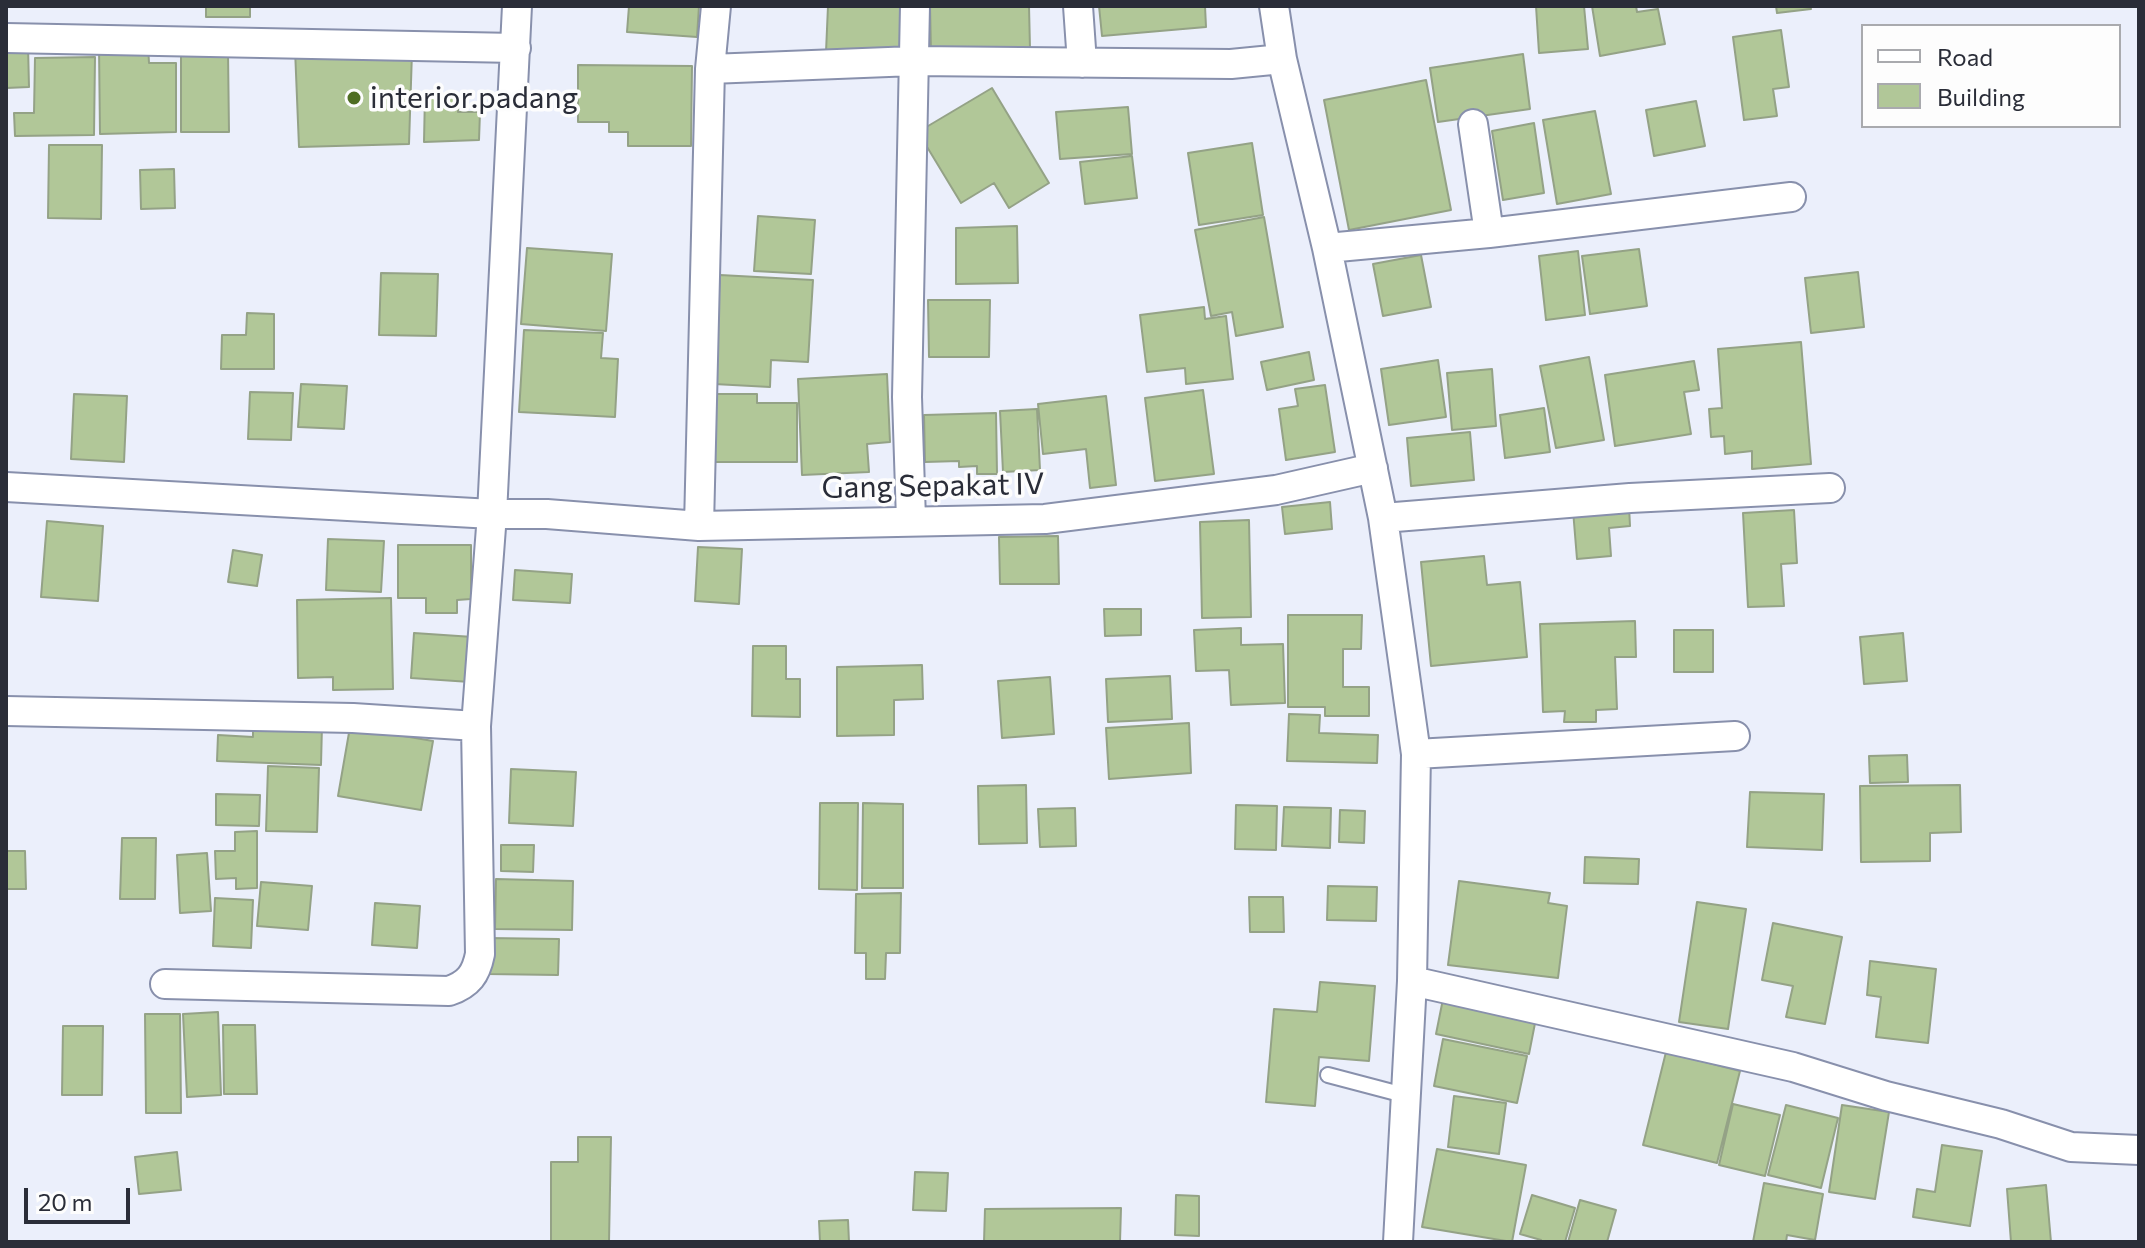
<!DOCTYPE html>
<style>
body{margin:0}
#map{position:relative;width:2145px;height:1248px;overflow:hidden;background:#ebeffb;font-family:Commissioner,sans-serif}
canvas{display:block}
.frame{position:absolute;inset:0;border:8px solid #2a2d38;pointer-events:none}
.legend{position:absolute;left:1861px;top:24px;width:260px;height:104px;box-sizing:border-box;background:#fdfdfd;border:2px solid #a9aaae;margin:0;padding:10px 14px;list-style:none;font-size:24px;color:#2a2d38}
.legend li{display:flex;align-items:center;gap:16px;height:40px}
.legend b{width:40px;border:2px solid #a9aaae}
.scale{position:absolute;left:24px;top:1188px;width:106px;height:36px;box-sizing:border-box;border:4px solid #2a2d38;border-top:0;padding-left:10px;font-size:24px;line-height:28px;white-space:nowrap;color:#2a2d38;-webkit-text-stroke:6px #fdfdfd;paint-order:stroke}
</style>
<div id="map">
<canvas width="2145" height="1248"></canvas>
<div class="frame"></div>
<ul class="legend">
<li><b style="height:10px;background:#fff"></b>Road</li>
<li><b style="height:22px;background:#b1c798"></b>Building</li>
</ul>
<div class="scale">20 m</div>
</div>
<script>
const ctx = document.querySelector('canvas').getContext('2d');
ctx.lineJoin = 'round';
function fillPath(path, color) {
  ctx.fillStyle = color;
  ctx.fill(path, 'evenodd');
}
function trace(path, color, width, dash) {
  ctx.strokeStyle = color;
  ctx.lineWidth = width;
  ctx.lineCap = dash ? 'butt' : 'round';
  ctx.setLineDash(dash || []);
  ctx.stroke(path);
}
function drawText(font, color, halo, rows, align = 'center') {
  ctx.font = font + ' Commissioner,sans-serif';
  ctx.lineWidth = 7;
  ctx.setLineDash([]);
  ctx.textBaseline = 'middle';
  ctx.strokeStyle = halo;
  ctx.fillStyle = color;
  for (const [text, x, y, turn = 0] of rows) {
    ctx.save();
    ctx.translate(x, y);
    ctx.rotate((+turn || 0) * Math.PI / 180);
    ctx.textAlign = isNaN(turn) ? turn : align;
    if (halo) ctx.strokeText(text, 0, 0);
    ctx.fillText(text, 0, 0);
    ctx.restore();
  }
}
const building = new Path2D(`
 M206,6h44v11h-44z
 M629,6h70l-2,31 -70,-5z
 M828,6h75l-2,49 -75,-3z
 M930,6h99l1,43 -99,2z
 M1099,6h106l1,21 -104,9z
 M1536,6h48l4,43 -49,4z
 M1592,6h44l1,6 21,-3 7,35 -65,12z
 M1776,6h34l1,3 -34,4z
 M1781,30l8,57 -16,2 4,27 -33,4 -11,-83z
 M6,45h22l1,42 -23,1z
 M148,45l1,18h27v69l-76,2 -1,-88z
 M295,49l117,3 -3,92 -110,3z
 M181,52h47l1,80h-48z
 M1523,54l7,55 -92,13 -8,-54z
 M95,57l-1,78 -79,1 -1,-23h20l1,-55z
 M578,65l114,1 -1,80h-63v-14h-19v-10h-31z
 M1426,80l25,130 -102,20 -25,-130z
 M992,88l57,95 -40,25 -15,-25 -33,20 -43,-71z
 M425,94h34l-1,18h22l-1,28 -55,2z
 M1696,101l9,45 -51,10 -8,-46z
 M1128,107l4,47 -72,5 -4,-47z
 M1595,111l16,83 -54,10 -14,-84z
 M1534,123l10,70 -41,7 -11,-69z
 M1252,143l11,72 -64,10 -11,-72z
 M49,145h53l-1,74 -53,-1z
 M1132,156l5,42 -52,6 -5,-42z
 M174,169l1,39 -34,1 -1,-39z
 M758,216l57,4 -4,54 -57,-3z
 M1264,217l19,110 -47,9 -4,-24 -21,4 -16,-86z
 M1017,226l1,57 -62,1v-56z
 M527,248l85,6 -6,77 -85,-7z
 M1639,249l8,57 -57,8 -8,-58z
 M1578,251l7,64 -39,5 -7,-64z
 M1421,255l10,52 -48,9 -10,-52z
 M1858,272l6,55 -53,6 -6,-55z
 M381,273l57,1 -2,62 -57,-1z
 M720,275l93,5 -5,82 -37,-2 -1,27 -56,-3z
 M928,300h62l-1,57h-60z
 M1204,307l1,12 21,-3 7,63 -47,5 -1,-16 -38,4 -7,-57z
 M247,313l27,1v55h-53l1,-34h24z
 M524,330l79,3 -2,25 17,1 -3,58 -96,-5z
 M1801,342l10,122 -59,5v-18l-27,3 -1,-18 -13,1 -2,-28 13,-1 -4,-59z
 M1309,352l5,28 -47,10 -6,-28z
 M1589,357l15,83 -48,8 -16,-82z
 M1438,360l8,57 -57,8 -8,-56z
 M1694,361l5,29 -15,2 7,42 -76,12 -10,-71z
 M1492,369l4,57 -44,4 -5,-57z
 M887,374l3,68 -23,2 2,28 -67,3 -4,-96z
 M301,384l46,2 -3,43 -46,-2z
 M1325,385l10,67 -49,8 -7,-51 19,-3 -3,-17z
 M1203,390l11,84 -59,7 -10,-83z
 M250,392l43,1 -2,47 -43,-1z
 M74,394l53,2 -3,66 -53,-3z
 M711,394h46v9h40v59h-87z
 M1106,396l10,89 -26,3 -4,-39 -43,5 -5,-50z
 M1544,408l6,44 -45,6 -5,-43z
 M1037,409l3,61 -37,2 -3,-61z
 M996,413l1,61h-20v-8l-18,1v-6l-34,1 -1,-47z
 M1470,432l4,48 -63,6 -4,-48z
 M1330,502l2,27 -47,5 -3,-27z
 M1629,506l1,20 -21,2 2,28 -34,3 -4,-49z
 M1794,510l3,53 -16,1 3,42 -36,1 -5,-94z
 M1249,520l2,97 -49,1 -2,-96z
 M47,521l56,5 -5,75 -57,-4z
 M1058,536l1,48h-59l-1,-47z
 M328,539l56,2 -3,51 -55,-2z
 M398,545h73v54l-14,1v13h-31v-15h-28z
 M698,547l44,2 -3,55 -44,-3z
 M233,550l29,5 -5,31 -29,-4z
 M1484,556l3,29 33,-3 7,75 -96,9 -10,-104z
 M515,570l57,4 -2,29 -57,-3z
 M391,598l2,91 -60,1v-13l-35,1 -1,-78z
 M1104,609h37v26l-36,1z
 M1288,615h74l-1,34h-18v38h26v29h-44v-9h-37z
 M1635,621l1,36h-21l2,52 -21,1v12h-32l1,-11 -22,1 -3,-88z
 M1241,628v17l42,-1 2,59 -54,2 -2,-35 -33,1 -2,-41z
 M1674,630h39v42h-39z
 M414,633l59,4 -3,45 -59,-4z
 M1903,633l4,48 -43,3 -4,-47z
 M753,646h33v33h14v38l-48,-1z
 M922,665l1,34 -29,1v35l-57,1v-69z
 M1170,676l2,43 -64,3 -2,-43z
 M1050,677l4,57 -52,4 -4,-57z
 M1289,714l31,1 -1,18 59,2 -1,28 -90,-2z
 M253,722l69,3 -1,40 -104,-4 1,-26 35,2z
 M1189,723l2,50 -82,6 -3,-51z
 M350,727l83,14 -12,69 -83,-14z
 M1907,755l1,27 -38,1 -1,-27z
 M268,766l51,2 -2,64 -51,-1z
 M511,769l65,3 -3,54 -64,-3z
 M1026,785l1,58 -48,1 -1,-58z
 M1960,785l1,47 -31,1v28l-69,1 -1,-76z
 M1750,792l74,2 -2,56 -75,-3z
 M216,794l44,1 -1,31 -43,-1z
 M820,803h38l-1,87 -38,-1z
 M863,803l40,1v84h-41z
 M1236,805l41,1 -1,44 -41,-1z
 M1284,807l47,1 -1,40 -48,-2z
 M1075,808l1,38 -36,1 -2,-38z
 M1340,810l25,1 -1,32 -25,-1z
 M257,831v57l-21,1v-11l-20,1 -1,-28h20v-19z
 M122,838h34l-1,61h-35z
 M501,845h33l-1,27 -32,-1z
 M6,851h19l1,38h-20z
 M207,853l4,58 -31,2 -3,-58z
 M1585,857l54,2 -1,25 -54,-1z
 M496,879l77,2 -1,49 -77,-1z
 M1459,881l91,12 -2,10 19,3 -9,72 -110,-13z
 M261,882l51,4 -4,44 -51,-4z
 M1328,886l49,1 -1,34 -49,-1z
 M901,893l-1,60h-14l-1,26h-19v-26h-11l1,-59z
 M1249,897h34l1,35h-34z
 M215,898l38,2 -2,48 -38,-2z
 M1697,902l49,7 -18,120 -49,-7z
 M375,903l45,3 -3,42 -45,-3z
 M1773,923l69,14 -17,87 -39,-7 7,-31 -31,-6z
 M488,938l71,1 -1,36 -71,-1z
 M1870,961l66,8 -8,74 -52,-6 5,-40 -14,-2z
 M1320,982l55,4 -6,75 -50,-4 -4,49 -49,-4 8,-93 43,3z
 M1444,994l93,19 -8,41 -93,-20z
 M218,1012l3,83 -34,2 -4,-83z
 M145,1014h35l1,99h-35z
 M223,1025h32l2,69h-33z
 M63,1026h40l-1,69h-40z
 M1443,1039l84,17 -10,47 -83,-17z
 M1666,1052l74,19 -23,92 -74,-18z
 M1454,1096l52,7 -7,51 -51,-7z
 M1733,1104l47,11 -15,61 -46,-11z
 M1786,1105l52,13 -17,70 -53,-13z
 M1842,1105l47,7 -14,87 -46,-7z
 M578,1137h33l-2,105h-58v-80h27z
 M1942,1145l40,6 -12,75 -57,-9 4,-28 18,3z
 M1437,1149l89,16 -14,77 -90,-15z
 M177,1152l4,38 -42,4 -4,-37z
 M915,1172l33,1 -2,38 -33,-1z
 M1764,1183l59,11 -8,46 -28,-5 -1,7h-33z
 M2046,1185l5,57h-40l-4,-53z
 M1176,1195l23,1v40l-24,-1z
 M1532,1195l43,13 -10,34h-25l1,-2 -21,-6z
 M1580,1200l36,10 -9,32h-39z
 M1121,1208l-1,34h-136l1,-33z
 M848,1220l1,22h-29l-1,-21z`);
fillPath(building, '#b1c798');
trace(building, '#94a286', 2);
const lane = new Path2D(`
 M1328,1075l76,20`);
const street = new Path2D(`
 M1078,6l4,57
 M1274,6l8,53 45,189 56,270 33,236 -4,227 -14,261
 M6,38l510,10
 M710,69l204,-8 317,3 51,-5
 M1473,124l16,109
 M1327,248l162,-15 302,-36
 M6,487l486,27h55l152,12 346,-7 231,-29 97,-22
 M1383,518l247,-20 200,-10
 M911,520l-4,-123 8,-391
 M699,526l11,-457 6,-63
 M6,711l347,7 123,8
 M1416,754l319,-18
 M1412,981l381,86 93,29 115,28 70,23 68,3
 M165,984l284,7c20,-7 27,-17 31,-37l-4,-228 16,-212 25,-508`);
trace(lane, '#8890ac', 18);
trace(street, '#8890ac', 32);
trace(lane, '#fff', 14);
trace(street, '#fff', 28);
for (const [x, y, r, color] of [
 [354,98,8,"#4f6e23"]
]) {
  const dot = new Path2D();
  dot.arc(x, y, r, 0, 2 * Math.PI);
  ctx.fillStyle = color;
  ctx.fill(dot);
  trace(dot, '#fdfdfd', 3);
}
drawText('30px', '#2a2d38', '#fdfdfd', [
 ["interior.padang",370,98]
], 'left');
drawText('30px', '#2a2d38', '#fdfdfd', [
 ["Gang Sepakat IV",933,486,-1]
]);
</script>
